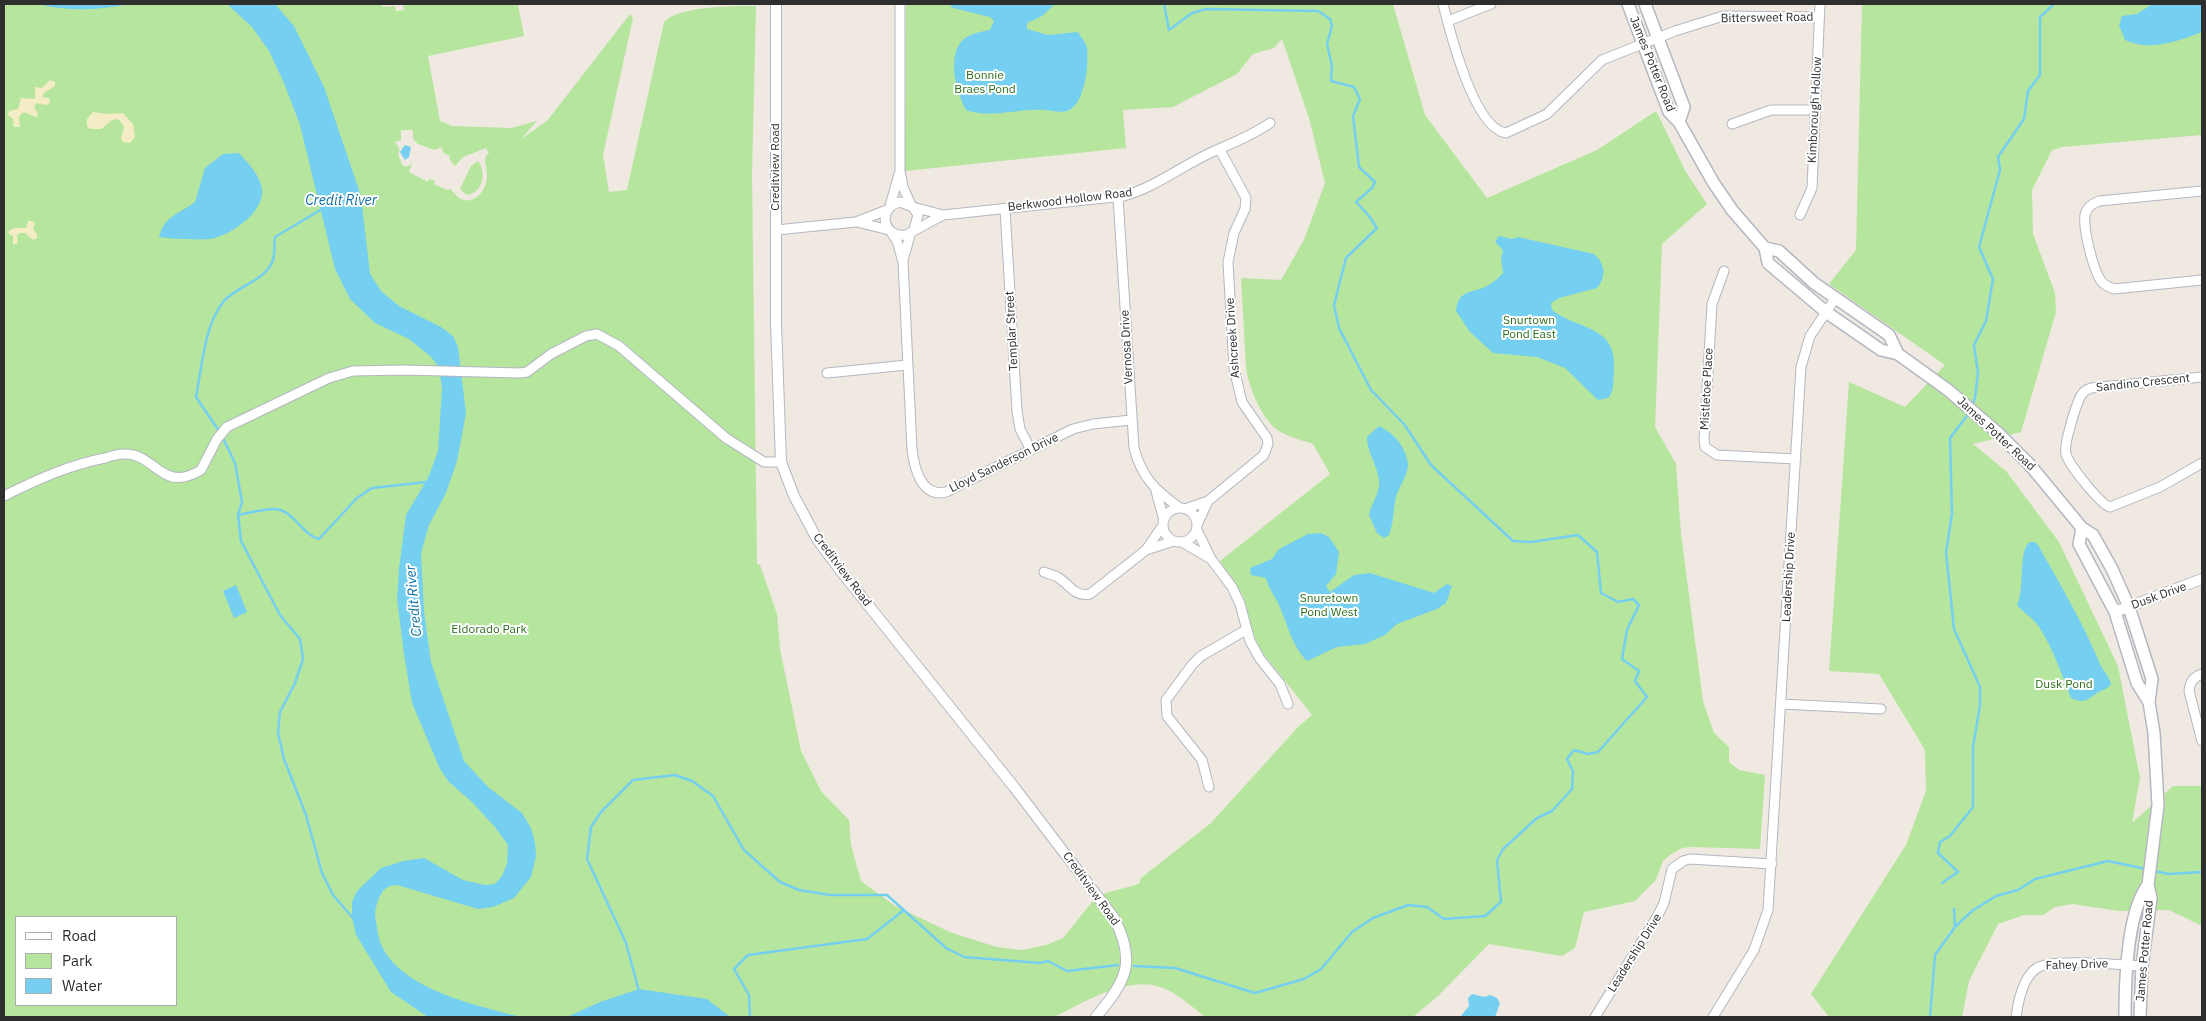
<!DOCTYPE html>
<style>
body{margin:0}
#map{position:relative;width:2206px;height:1021px;overflow:hidden;background:#efe9e1;font-family:"IBM Plex Sans",sans-serif}
canvas{display:block}
.frame{position:absolute;inset:0;border:5px solid #2e2e2e;pointer-events:none}
.legend{position:absolute;left:15px;top:916px;width:162px;height:90px;box-sizing:border-box;background:#fff;border:1px solid #ababab;margin:0;padding:6px 9px;list-style:none;font-size:15px;color:#2e2e2e}
.legend li{display:flex;align-items:center;gap:10px;height:25px}
.legend b{width:25px;border:1px solid #ababab}
</style>
<div id="map">
<canvas width="2206" height="1021"></canvas>
<div class="frame"></div>
<ul class="legend">
<li><b style="height:6px;background:#fff"></b>Road</li>
<li><b style="height:14px;background:#b6e59e"></b>Park</li>
<li><b style="height:14px;background:#75cff0"></b>Water</li>
</ul>
</div>
<script>
const ctx = document.querySelector('canvas').getContext('2d');
ctx.lineJoin = 'round';
function fillPath(path, color) {
  ctx.fillStyle = color;
  ctx.fill(path, 'evenodd');
}
function trace(path, color, width, dash) {
  ctx.strokeStyle = color;
  ctx.lineWidth = width;
  ctx.lineCap = dash ? 'butt' : 'round';
  ctx.setLineDash(dash || []);
  ctx.stroke(path);
}
function drawText(font, color, halo, rows, align = 'center') {
  ctx.font = font + ' "IBM Plex Sans",sans-serif';
  ctx.lineWidth = 4;
  ctx.setLineDash([]);
  ctx.textBaseline = 'middle';
  ctx.strokeStyle = halo;
  ctx.fillStyle = color;
  for (const [text, x, y, turn = 0] of rows) {
    ctx.save();
    ctx.translate(x, y);
    ctx.rotate((+turn || 0) * Math.PI / 180);
    ctx.textAlign = isNaN(turn) ? turn : align;
    if (halo) ctx.strokeText(text, 0, 0);
    ctx.fillText(text, 0, 0);
    ctx.restore();
  }
}
fillPath(new Path2D(`
 M4,4h378l1,3 12,-1 1,5 8,-1 -1,-6h115l6,32 -96,20 12,65 12,5 59,2 26,-7 -16,18 26,-18 83,-107 3,4 -30,137 6,37 18,-2 37,-168c14,-16 70,-16 92,-16l-4,169 5,389 3,1 17,49 3,35 21,102 20,40 28,29 2,25 10,36 34,25 57,27 45,14 25,3 24,-5 17,-7 29,-36 14,-9 33,-9 2,-6 70,-55 87,-96 14,-12 -50,-63 -8,-16 -11,-40 -23,-35 110,-87 -17,-30c-11,-4 -25,-7 -34,-13 -17,-11 -30,-43 -33,-63l-5,-90 40,2 23,-40 21,-57 -16,-65 -27,-79 -8,9 -21,6 -16,20 -64,33 -50,3 3,38 -221,23 1,-167h487l32,111 62,83 110,-48 59,-39 30,61 21,32 -45,40 -7,183 21,37 5,70 22,167 11,32 15,14v15l10,8 26,5 -5,74 -69,-2 -9,1 -12,7 -7,6 -7,19 -21,21 -51,11 -9,36 -13,8 -73,-12 -51,52 -25,21h-208c-15,-12 -32,-28 -52,-32 -34,-5 -70,18 -99,32h-1050zM401,130h12v9l5,5 17,6 6,-3 3,6 6,3 -1,3 6,7 8,-9 23,-9 3,5c-2,2 -4,3 -4,7 0,4 2,10 2,15 1,14 -13,32 -28,23 -3,-3 -6,-6 -8,-9l-4,1 -13,-6 1,-3 -6,-2 -1,3 -19,-10 3,-8 -6,3 -4,-2 -4,-11 2,-4 -5,-8 6,-2zM16,917h160v88h-160z
 M1862,4h340v131l-140,12 -10,3 -20,40 1,44 22,59 1,19 -35,120 -48,12 33,27 53,71 59,124 22,112 -8,45 41,-37h29v140l-33,-16 -50,1 -46,-7 -18,3 -12,8h-19l-26,9 -29,57 -7,36h-133l-18,-23 95,-149 20,-54 -1,-41 -46,-76 -50,-3 20,-289 56,25 40,-42 -116,-81 27,-34z
 M478,161c9,11 5,32 -11,34l-7,-6 11,-23z`), '#b6e59e');
fillPath(new Path2D(`
 M50,80l5,2v4l-11,7 -2,4 7,1 1,5 -4,2 -10,-2 -2,4 4,6 -1,4c-8,0 -12,-10 -18,0l1,10h-6l-1,-8 -5,-4 1,-4 9,-2 3,-11 14,1v-12l7,1z
 M93,112l14,2 16,-1 10,11 2,13 -5,6 -7,-1 -2,-4 3,-11c-8,-16 -15,-3 -23,2h-11l-3,-3v-7z
 M28,221h5l2,3 -2,5 4,5v4l-4,2 -8,-7h-5l-3,2 1,8 -5,2v-9l-5,-3 1,-2 5,-3h12z`), '#f3ecc5');
fillPath(new Path2D(`
 M39,4h90c-28,6 -61,8 -90,0z
 M227,4h48l19,22 30,61 37,109 9,78 12,18 17,14 42,21 12,9 5,11 8,66 -9,48 -11,32 -17,32 -8,28 3,58 7,51 33,99 24,26 34,26 9,15 4,15 1,13 -5,21 -17,21 -21,9 -15,2 -81,-24c-14,0 -18,11 -21,23 -2,6 0,13 1,19 4,59 98,78 144,90h-93l-37,-25 -35,-57 -4,-18v-15l5,-11 24,-23 22,-7 21,-3 39,22 22,5 10,-1 7,-8 5,-12 1,-19 -13,-18 -23,-25 -23,-20 -9,-13 -28,-66 -8,-49 -7,-55 2,-31 7,-53 22,-37 10,-27 4,-62 -3,-22 -9,-11 -21,-17 -34,-16 -25,-24 -15,-30 -35,-144 -16,-42 -15,-32 -17,-24z
 M949,4h106l-13,12 -15,7v6l21,6 30,-3c3,5 8,11 9,16 2,16 -2,52 -16,61 -7,5 -18,2 -26,1 -26,-2 -55,9 -79,0 -9,-17 -19,-51 -5,-68 6,-8 19,-10 29,-12l4,-9 -4,-4 -37,-9z
 M2152,4h50v28c-24,9 -52,20 -77,8l-6,-15 3,-9 15,-2z
 M405,145l6,2 -2,10 -4,3 -5,-8z
 M239,153c9,10 21,22 23,36 3,23 -32,47 -52,50 -13,1 -37,0 -51,-2 5,-21 20,-23 36,-35l10,-34 18,-14z
 M1499,236l13,3 6,-2 76,17c11,10 13,22 3,34l-38,10 -8,5 1,7c27,21 66,14 62,62 -1,9 1,19 -6,26l-10,2 -33,-32 -28,-11 -44,-4 -23,-21 -14,-21c2,-17 9,-18 24,-22 9,-3 17,-9 23,-16l-2,-15 2,-8 -8,-8z
 M1379,426c15,7 27,21 29,38 0,11 -9,23 -12,33 -3,13 -2,25 -7,38l-5,3 -7,-5 -8,-18c2,-12 12,-23 10,-35 -2,-15 -12,-28 -12,-43z
 M1321,533l8,4 10,15 -3,22 -10,12 4,6 24,-17 16,-2 64,20 13,-9 5,2 -6,17 -9,6 -40,15 -12,11 -20,9 -28,3 -30,14c-17,-17 -20,-41 -31,-62 -4,-7 -8,-12 -10,-21l-15,-3 -1,-7 22,-9 7,-10 29,-15z
 M2030,542h5l3,3c22,39 45,78 62,119 4,8 9,12 11,20 -4,6 -8,5 -14,9 -10,7 -13,11 -26,5 -9,-23 -17,-47 -30,-68 -6,-11 -16,-16 -24,-25 8,-16 1,-56 13,-63z
 M236,585l11,27 -13,6 -11,-27z
 M639,989l68,10 23,18h-163l33,-15z
 M1472,994l12,3 6,-2 7,3 3,5 -5,14h-35l9,-11 -1,-8z`), '#75cff0');
trace(new Path2D(`
 M1972,406l3,-8 3,-25 -4,-28 12,-24 7,-42 -14,-32 21,-77 -2,-13 26,-38 4,-28 12,-16v-58l14,-13
 M219,431l-23,-34c6,-30 8,-70 27,-95 13,-16 43,-21 50,-42 2,-6 1,-16 2,-23l47,-28
 M222,436l13,27 7,39 -4,13 3,26 39,74 20,24 3,20 -8,24 -15,29 -2,21 6,26 22,56 16,58 11,22 19,22
 M238,515c12,-2 24,-6 36,-6 19,0 28,26 45,30l38,-41 15,-10 55,-6
 M2154,871l15,3 33,-2
 M1942,883l16,-11 -20,-19 2,-11 10,-6 23,-29v-60l7,-42v-18l-26,-58 -8,-77 6,-38 -2,-76 19,-25
 M1954,909l1,18
 M1134,966l41,2 80,25 49,-14 17,-10 31,-37 21,-14 35,-13 19,2 17,12 41,-3 16,-14 -4,-42 6,-11 34,-31 15,-7 20,-22 1,-18 -6,-12 7,-9 14,4 10,-2 49,-55 -12,-16 4,-10 -17,-12 5,-29 12,-25 -6,-6 -15,3 -17,-9 -4,-41 -19,-17 -47,7 -18,-1 -82,-76 -27,-41 -33,-34 -32,-62 -5,-23 12,-47 31,-30 -8,-12 -13,-14 16,-14 3,-6 -16,-15 -6,-51 7,-17 -6,-12 -23,-6 1,-15 -5,-22 5,-18 -2,-7 -12,-8 -112,-2 -14,4 -23,17 -5,-26
 M639,991l-13,-48 -39,-84 4,-32 10,-15 32,-32 42,-5 17,6 21,15 31,54 36,32 19,8 31,5h57l59,53 18,9 76,6 8,-2 19,10 51,-6
 M750,1017l-1,-22 -15,-26 14,-14 119,-16 37,-29
 M1930,1017l5,-62 20,-28 17,-16 24,-15 22,-6 17,-11 73,-18 38,8`), '#75cff0', 2.5);
const minor = new Path2D(`
 M900,4v167l3,16 8,18
 M1443,4c7,28 31,124 63,129l41,-19 55,-54 73,-29 48,-15 96,1
 M1448,21l43,-17
 M1732,124l39,-14h44
 M2202,191l-103,10c-7,3 -12,6 -14,14 -2,14 8,54 16,66 3,4 8,6 13,8l88,-9
 M1118,197l16,251c8,30 21,42 46,60
 M890,206l9,-32
 M913,207l30,8 181,-19c31,-9 55,-28 84,-42 21,-10 42,-17 62,-31
 M1005,209l12,202 3,18 11,21
 M1800,215l12,-27 8,-184
 M857,222l32,8
 M914,229l4,-14 -5,-8 -13,-5c-23,5 -18,36 6,33l37,-20
 M776,230l80,-8 31,-12
 M891,232l6,9 6,21 9,187c2,18 9,49 34,43l127,-63 20,-5 38,-4
 M903,260l8,-28
 M1724,271l-12,33 -8,136 1,7 12,8 79,4
 M827,373l80,-8
 M2202,377l-111,11c-3,1 -7,3 -9,6 -5,7 -19,52 -16,60 3,11 34,50 44,53l50,-20 42,-24
 M1156,491l8,29
 M4,496c32,-16 65,-31 101,-38 6,-2 13,-4 19,-4 32,-1 37,40 77,16l16,-31 10,-12 102,-49 24,-7 51,-1 116,3 7,-1 24,-18 35,-18 11,-2 22,12 107,92 38,24h17
 M1163 525a17 17 0 1 1 34 0a17 17 0 1 1-34 0Z
 M1185,509l23,-8 56,-46 4,-11 -1,-6 -25,-36 -8,-33 -6,-107 6,-29 11,-24 1,-11 -26,-48
 M1197,525l11,-24
 M1197,530l14,29 21,28 8,17 10,37 10,18 20,25 8,20
 M1182,542l29,17
 M1146,550l28,-9
 M1044,572c4,2 11,3 15,6 11,7 15,19 31,16l56,-44 17,-25
 M2202,674c-9,3 -12,8 -13,17l13,50
 M1781,704l100,5
 M1209,787l-7,-27 -35,-44 -1,-16 26,-35 9,-9 45,-26
 M1595,1017l62,-100 7,-14 8,-34 11,-8 7,-2 82,5
 M1713,1017l41,-67 14,-40 33,-543 9,-31 25,-37
 M2016,1017c2,-15 7,-40 21,-49 15,-10 85,-3 105,-2`);
const tertiary = new Path2D(`
 M776,4v320l5,138 13,34 23,43 23,31 174,217 100,131c23,44 12,63 -18,99
 M2115,612l87,-33`);
const secondary = new Path2D(`
 M1628,4l41,108 10,10 34,60 19,28 33,38 3,15 58,49 55,38 17,4 50,36 50,43 32,32 52,63 11,7 19,34 17,38 23,72 -3,23 5,31 4,72 -10,80 3,13 -9,68 -2,51
 M1645,4l39,103 -5,15
 M1765,248l14,3 35,32 75,52 9,19
 M2082,528l-3,16 36,68 22,71 12,19
 M2125,1017c0,-34 2,-105 23,-132`);
trace(minor, '#b4b7c1', 11);
trace(tertiary, '#b4b7c1', 12);
trace(secondary, '#b4b7c1', 14);
trace(minor, '#fff', 9);
trace(tertiary, '#fff', 10);
trace(secondary, '#fff', 11);
drawText('12px', '#2e2e2e', '#fff', [
 ["Bittersweet Road",1767,18,-1],
 ["James Potter Road",1652,64,68],
 ["Kimborough Hollow",1815,110,-87],
 ["Creditview Road",776,167,-90],
 ["Berkwood Hollow Road",1070,200,-7],
 ["Templar Street",1012,331,-93],
 ["Ashcreek Drive",1233,338,-94],
 ["Vernosa Drive",1127,347,-93],
 ["Sandino Crescent",2143,383,-6],
 ["Mistletoe Place",1707,389,-87],
 ["James Potter Road",1996,434,43],
 ["Lloyd Sanderson Drive",1004,463,-26],
 ["Creditview Road",842,570,53],
 ["Leadership Drive",1789,577,-87],
 ["Dusk Drive",2159,596,-20],
 ["Creditview Road",1091,889,54],
 ["James Potter Road",2145,951,-85],
 ["Leadership Drive",1635,953,-58],
 ["Fahey Drive",2077,965,-2]
]);
drawText('12px', '#2c6e1b', '#fff', [
 ["Bonnie",985,76],
 ["Braes Pond",985,90],
 ["Snurtown",1529,321],
 ["Pond East",1529,335],
 ["Snuretown",1329,599],
 ["Pond West",1329,613],
 ["Eldorado Park",489,630],
 ["Dusk Pond",2064,685]
]);
drawText('italic 14px', '#0d6fa3', '#fff', [
 ["Credit River",341,201],
 ["Credit River",414,601,-95]
]);
</script>
